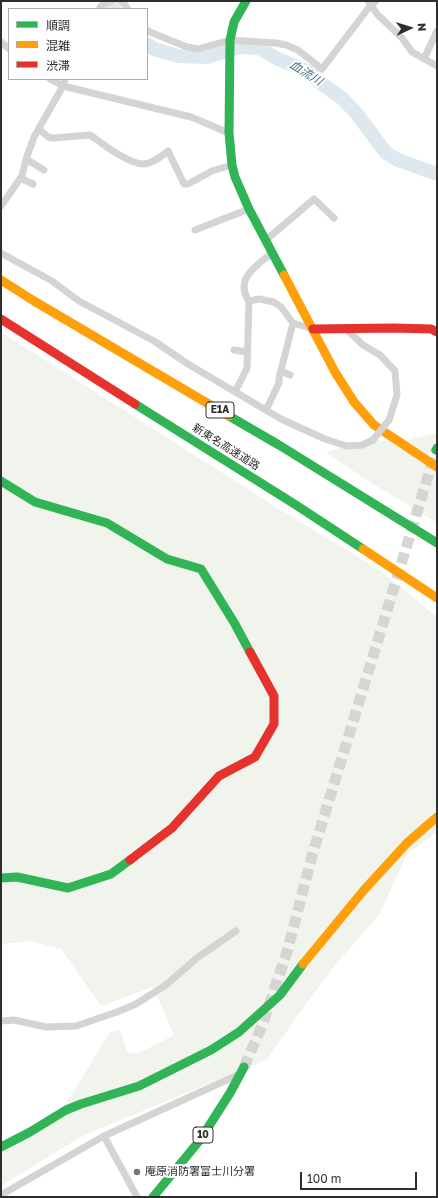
<!DOCTYPE html>
<meta charset="utf-8">
<style>
body{margin:0}
#map{position:relative;width:438px;height:1198px;overflow:hidden;background:#fff;font-family:"Golos Text","Noto Sans JP",sans-serif}
canvas{display:block}
.frame{position:absolute;inset:0;border:2px solid #2f2f2f;pointer-events:none}
.legend{position:absolute;left:8px;top:8px;width:140px;height:72px;box-sizing:border-box;background:#fff;border:1px solid #acacac;margin:0;padding:5px 7px;list-style:none;font-size:12px;color:#2f2f2f}
.legend li{display:flex;align-items:center;gap:8px;height:20px}
.legend b{width:20px;border:1px solid #acacac}
.north{position:absolute;left:390px;top:8px;width:40px;height:40px;-webkit-text-stroke:3px #fff;paint-order:stroke;rotate:86deg;font-size:11px;font-weight:700;line-height:16px;text-align:center;color:#2f2f2f}
.north::after{content:'';display:block;margin:auto;width:14px;height:18px;background:#2f2f2f;clip-path:polygon(50% 0,100% 100%,50% 72%,0 100%)}
.scale{position:absolute;left:300px;top:1172px;width:117px;height:18px;box-sizing:border-box;border:2px solid #2f2f2f;border-top:0;padding-left:5px;font-size:12px;line-height:14px;white-space:nowrap;color:#2f2f2f;-webkit-text-stroke:3px #fff;paint-order:stroke}
</style>
<div id="map">
<canvas width="438" height="1198"></canvas>
<div class="frame"></div>
<ul class="legend">
<li><b style="height:5px;background:#30b455"></b>順調</li>
<li><b style="height:5px;background:#ff9f0a"></b>混雑</li>
<li><b style="height:5px;background:#e5322d"></b>渋滞</li>
</ul>
<div class="north">N</div>
<div class="scale">100 m</div>
</div>
<script>
const ctx = document.querySelector('canvas').getContext('2d');
ctx.lineJoin = 'round';
function fillPath(path, color) {
  ctx.fillStyle = color;
  ctx.fill(path, 'evenodd');
}
function trace(path, color, width, dash) {
  ctx.strokeStyle = color;
  ctx.lineWidth = width;
  ctx.lineCap = dash ? 'butt' : 'round';
  ctx.setLineDash(dash || []);
  ctx.stroke(path);
}
function drawText(font, color, halo, rows, align = 'center') {
  ctx.font = font + ' "Golos Text","Noto Sans JP",sans-serif';
  ctx.lineWidth = 4;
  ctx.setLineDash([]);
  ctx.textBaseline = 'middle';
  ctx.strokeStyle = halo;
  ctx.fillStyle = color;
  for (const [text, x, y, turn = 0] of rows) {
    ctx.save();
    ctx.translate(x, y);
    ctx.rotate((+turn || 0) * Math.PI / 180);
    ctx.textAlign = isNaN(turn) ? turn : align;
    if (halo) ctx.strokeText(text, 0, 0);
    ctx.fillText(text, 0, 0);
    ctx.restore();
  }
}
fillPath(new Path2D(`
 M1,332l275,175 105,64 56,46v215l-31,23 -26,59 -50,57 -64,89 -184,76 -81,50v-34l56,-34 53,-86 10,-2 7,22 10,2 37,-19 -21,-48 -52,19 -40,-57 -30,-8 -30,3z
 M437,433v90l-75,-46 -36,-25 21,-6 26,-6 27,2z`), '#f1f4ed');
trace(new Path2D(`
 M111,1l4,8
 M147,44l7,5 24,7 29,1 32,-10 20,1 19,11 31,13 12,11 22,16 14,15 29,39 12,7 39,14`), '#dde8ef', 14);
trace(new Path2D(`
 M244,1067l18,-41 25,-74 25,-96 124,-406`), '#d5d5d5', 11, [11, 5.5]);
trace(new Path2D(`
 M122,1l6,8
 M368,1l9,13 25,24 10,14 25,14
 M99,9l2,-3 10,-5
 M147,30l3,2 37,15 11,2 32,-9 46,3 10,2 12,5 24,19 48,-63 6,-5
 M1,42l8,7
 M424,59l13,-28
 M50,79l13,7 128,31 38,16
 M39,129l9,8 5,1 37,-3c13,9 38,29 54,29 9,0 18,-9 24,-13l16,33h4l24,-13 20,-6
 M26,159l18,11
 M20,178l13,6
 M1,206l21,-30 4,-17 8,-22 29,-51 2,-7
 M195,230l54,-21
 M266,240l48,-41 20,19
 M1,253l51,28 27,20 75,40 34,23 93,55 44,20 22,7 15,-1 11,-5
 M249,301c-15,-22 7,-35 23,-48
 M346,329l17,16 17,10 15,16 2,24 -8,25
 M234,350l13,2
 M281,371l9,4
 M235,392l12,-24 2,-67 10,-2 15,3 7,5 12,16 20,6
 M266,410l13,-27v-5l14,-55
 M1,1021l13,-1 32,7 30,-1 41,-14 19,-8 30,-19 32,-28 38,-26
 M104,1136l33,61
 M1,1195l103,-59 136,-62`), '#d4d4d4', 7);
trace(new Path2D(`
 M246,1l-12,21 -4,18 -1,93 3,32 3,12 14,32 35,66
 M135,404l161,101 67,44
 M436,450l1,-2
 M1,481l34,21 72,21 60,36 34,10 34,55 15,28
 M1,878l16,-1 51,11 43,-14 19,-14
 M1,1147l29,-15 36,-22 15,-6 58,-18 72,-36 28,-18 41,-37 23,-31
 M153,1197l47,-57 30,-47 14,-26`), '#30b455', 9);
trace(new Path2D(`
 M284,275l51,97 19,30 20,23 63,42
 M363,549l74,49
 M303,964l61,-74 43,-47 30,-26`), '#ff9f0a', 9);
trace(new Path2D(`
 M1,319l134,85
 M313,329l81,-1 37,1 6,3
 M130,860l42,-32 47,-52 36,-19 19,-33v-28l-24,-44`), '#e5322d', 9);
trace(new Path2D(`
 M373,440l16,-20`), '#d4d4d4', 7);
trace(new Path2D(`
 M229,416l50,29 158,98`), '#30b455', 9);
trace(new Path2D(`
 M1,280l33,21 195,115`), '#ff9f0a', 9);
for (const [x, y, r, color] of [
 [137,1172,4,"#787878"]
]) {
  const dot = new Path2D();
  dot.arc(x, y, r, 0, 2 * Math.PI);
  ctx.fillStyle = color;
  ctx.fill(dot);
  trace(dot, '#fff', 1.5);
}
for (const [x, y, w] of [
 [220,410,28],
 [203,1135,20]
]) {
  const box = new Path2D();
  box.roundRect(x - w / 2, y - 8, w, 16, 3);
  ctx.fillStyle = '#fff';
  ctx.fill(box);
  trace(box, '#2f2f2f', 1);
}
drawText('bold 10px', '#2f2f2f', null, [
 ["E1A",220,410],
 ["10",203,1135]
]);
drawText('11px', '#2f2f2f', '#fff', [
 ["新東名高速道路",226,447,32]
]);
drawText('11px', '#2f2f2f', '#fff', [
 ["庵原消防署富士川分署",145,1172]
], 'left');
drawText('italic 12px', '#476f88', '#fff', [
 ["血流川",306,73,32]
]);
</script>
